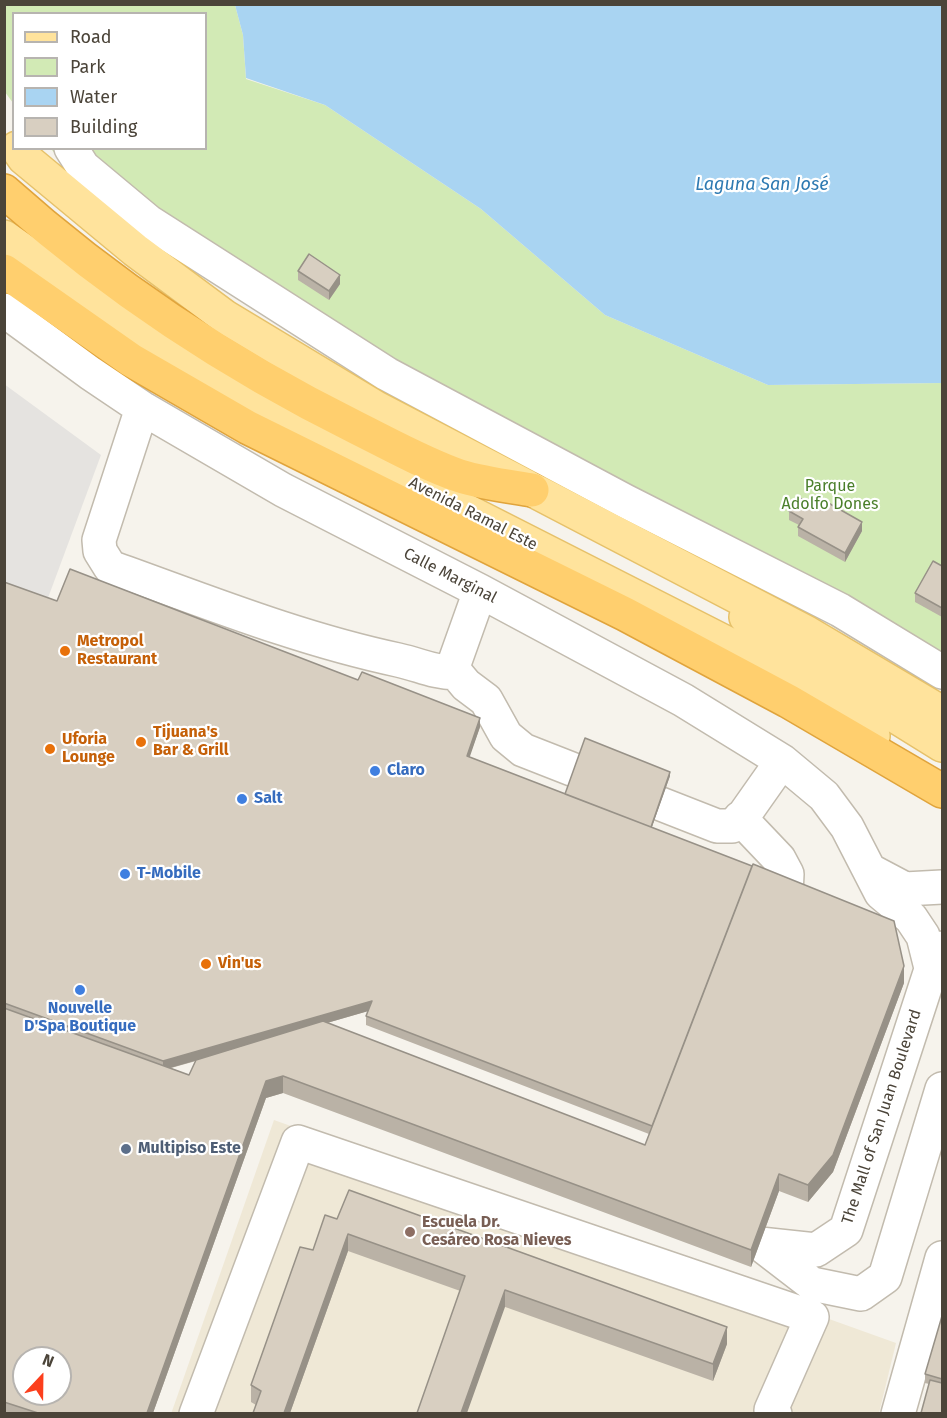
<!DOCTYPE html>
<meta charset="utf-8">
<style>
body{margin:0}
#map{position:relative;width:947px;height:1418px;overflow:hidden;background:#f6f3ec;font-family:"Fira Sans",sans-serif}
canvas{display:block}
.frame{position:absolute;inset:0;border:6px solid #4b4439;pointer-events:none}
.legend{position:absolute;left:12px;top:12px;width:195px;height:138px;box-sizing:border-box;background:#fff;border:2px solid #b7b4b0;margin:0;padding:8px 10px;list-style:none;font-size:18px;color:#4b4439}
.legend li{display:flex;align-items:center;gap:12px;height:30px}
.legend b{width:30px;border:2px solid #b7b4b0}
.north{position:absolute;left:12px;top:1346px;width:60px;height:60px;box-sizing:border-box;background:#fff;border:2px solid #b7b4b0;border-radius:50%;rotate:22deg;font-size:16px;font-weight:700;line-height:24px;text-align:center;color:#4b4439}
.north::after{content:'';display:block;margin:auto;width:21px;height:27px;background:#fc3f1d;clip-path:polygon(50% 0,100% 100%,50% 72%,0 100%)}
</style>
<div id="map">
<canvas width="947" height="1418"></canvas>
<div class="frame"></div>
<ul class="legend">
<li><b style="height:8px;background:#ffe39c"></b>Road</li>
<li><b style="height:16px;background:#d2eab5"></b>Park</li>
<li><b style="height:16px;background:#a9d4f2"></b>Water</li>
<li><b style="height:16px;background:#d8cfc1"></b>Building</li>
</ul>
<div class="north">N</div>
</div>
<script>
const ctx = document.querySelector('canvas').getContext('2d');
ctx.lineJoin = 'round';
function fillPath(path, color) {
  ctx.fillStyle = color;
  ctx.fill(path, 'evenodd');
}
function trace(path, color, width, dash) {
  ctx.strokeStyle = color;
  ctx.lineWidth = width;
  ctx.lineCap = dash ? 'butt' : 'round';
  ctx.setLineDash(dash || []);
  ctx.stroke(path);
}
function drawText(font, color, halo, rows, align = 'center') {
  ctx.font = font + ' "Fira Sans",sans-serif';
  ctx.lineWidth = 4.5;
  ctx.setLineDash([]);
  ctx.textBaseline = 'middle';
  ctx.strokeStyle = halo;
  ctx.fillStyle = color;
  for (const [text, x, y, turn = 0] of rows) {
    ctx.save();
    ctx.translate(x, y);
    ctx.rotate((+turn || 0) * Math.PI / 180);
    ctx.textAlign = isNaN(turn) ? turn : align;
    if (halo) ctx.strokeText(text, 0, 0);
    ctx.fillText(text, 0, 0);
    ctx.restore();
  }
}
fillPath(new Path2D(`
 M274,1120l622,223 -17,70 -708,1z`), '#efe8d6');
fillPath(new Path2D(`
 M4,5h231l8,30 3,44 79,26 156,104 124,106 163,70 174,-2v303l-46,-28 -409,-211 -128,-75 -301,-215 -7,-8 155,-1v-134h-192l-1,89 -8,-11z`), '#d2eab5');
fillPath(new Path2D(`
 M4,384l97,71 -56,151 -40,-15z`), '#e5e3e0');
fillPath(new Path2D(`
 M235,5h707v378l-174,2 -163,-70 -124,-106 -156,-104 -79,-27 -3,-43z`), '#a9d4f2');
const minor = new Path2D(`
 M71,148l12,19 66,55 238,152 238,127 215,109 102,62
 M4,310l86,63 52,35 141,82 197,101 203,109 99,61 42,35 23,31 34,66 30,25 12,18 8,32
 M142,408l-43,132 1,11 10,16c95,34 189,72 288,93 23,5 33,12 58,13
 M480,591l-26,73 2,9 10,12 20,15 20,36 17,14 194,76h15l12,-11 38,-54
 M740,818l39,41 8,15 -1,20
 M871,871l34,18 37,-2
 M760,1244l56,6 30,-20 92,-282
 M760,1244l52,40 49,10 24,-17 57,-188
 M196,1414l102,-272 514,175 -41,93 4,4
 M898,1414l44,-156`);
const major = new Path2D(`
 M17,148l7,10 111,92 90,67 151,91 431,225 135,80
 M4,237l156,110 100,59 478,243 82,50 53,37
 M746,617l27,23 169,105`);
const highway = new Path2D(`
 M4,191c106,95 226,174 353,237 34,17 68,36 103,48 23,7 48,10 72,14
 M4,271l127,89 116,67 378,187 163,87 154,90`);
trace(minor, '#c2bbae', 36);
trace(major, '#e6c16a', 36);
trace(highway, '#e0a43c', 36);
trace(minor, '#fff', 33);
trace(major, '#ffe39c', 33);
trace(highway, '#ffcf6e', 33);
fillPath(new Path2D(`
 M298,271l42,13 -11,16 -31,-20z
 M789,511l73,20 -17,31 -47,-26v-9l1,-2 -10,-5z
 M942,566v51l-27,-15v-9z
 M4,582l53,19 423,126 -11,30 96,37 105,-18 -18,51 252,156 -71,189 -25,30 -29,-11 -28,76 -468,-174 -17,5 -113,315h-149zM368,1011l-2,5v9l283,109 -4,11 -318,-122zM196,1061l-7,14 -18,-7z
 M337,1219l390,125 -14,37 -365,-130 -58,162h-37l3,-8 -5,-3v-17l62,-135z
 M942,1316v97l-13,-29 -4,-1v-9z`), '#bab2a6');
fillPath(new Path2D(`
 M340,275v9l-11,16v-9z
 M862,522v9l-17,31v-9z
 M480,718v9l-13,38v-9z
 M670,772v4l-21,59v-4z
 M904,966v17l-71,189 -25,30v-17z
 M372,1001v9l-209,60v-9z
 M283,1076v17l-17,5 -113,315h-6l119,-332z
 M779,1174v17l-28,76v-17z
 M348,1234v17l-58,162h-6z
 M505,1290v17l-38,106h-6z
 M727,1327v17l-14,37v-17z`), '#979187');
const building = new Path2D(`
 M309,254l31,21 -11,16 -31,-20z
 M816,496l46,26 -17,31 -47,-26 5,-8 -14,-8 9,-14 13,7z
 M933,561l9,5v42l-27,-15z
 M70,569l288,111 4,-8 118,46 -13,38 285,110 -100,260 -286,-110 6,-15 -209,60 -159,-58v-421l53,19z
 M585,738l85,34 -19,55 -86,-33z
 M753,864l141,57 10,45 -71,189 -25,30 -29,-11 -28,76 -468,-174 -17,5 -119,332h-109l-34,-11v-394l185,67 7,-15 127,-39 322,124zM24,1358h36v36h-36z
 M349,1190l378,137 -14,37 -208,-74 -44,123h-44l48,-137 -117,-42 -64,179h-31l8,-22 -10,-6 49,-138 13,3 12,-35 12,4z
 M942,1316v63l-17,-5z
 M930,1380l12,3v30h-21z`);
fillPath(building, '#d8cfc1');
trace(building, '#979187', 1.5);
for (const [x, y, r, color] of [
 [65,651,6,"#e8710a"],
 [141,742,6,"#e8710a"],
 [50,749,6,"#e8710a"],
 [375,771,6,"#3f7fe0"],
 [242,799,6,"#3f7fe0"],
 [125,874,6,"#3f7fe0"],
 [206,964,6,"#e8710a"],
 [80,990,6,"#3f7fe0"],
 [126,1149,6,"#5c6f8a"],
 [410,1232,6,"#8d6e63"]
]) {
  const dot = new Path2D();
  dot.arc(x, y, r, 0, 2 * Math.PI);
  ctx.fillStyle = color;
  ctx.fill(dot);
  trace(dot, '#fff', 2);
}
drawText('16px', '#4a7f2a', '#fff', [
 ["Parque",830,487],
 ["Adolfo Dones",830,505]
]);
drawText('16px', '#4b4439', '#fff', [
 ["Avenida Ramal Este",473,514,27],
 ["Calle Marginal",450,576,27],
 ["The Mall of San Juan Boulevard",882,1117,-72]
]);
drawText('bold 16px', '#c56008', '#fff', [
 ["Metropol",77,642],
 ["Restaurant",77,660],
 ["Tijuana's",153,733],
 ["Bar & Grill",153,751],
 ["Uforia",62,740],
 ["Lounge",62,758],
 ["Vin'us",218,964]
], 'left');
drawText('bold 16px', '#366cbe', '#fff', [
 ["Claro",387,771],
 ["Salt",254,799],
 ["T-Mobile",137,874],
 ["Nouvelle",80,1009,"center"],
 ["D'Spa Boutique",80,1027,"center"]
], 'left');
drawText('bold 16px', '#4e5e75', '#fff', [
 ["Multipiso Este",138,1149]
], 'left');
drawText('bold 16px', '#785e54', '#fff', [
 ["Escuela Dr.",422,1223],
 ["Cesáreo Rosa Nieves",422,1241]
], 'left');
drawText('italic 18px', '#2e7ab2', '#fff', [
 ["Laguna San José",762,185]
]);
</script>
